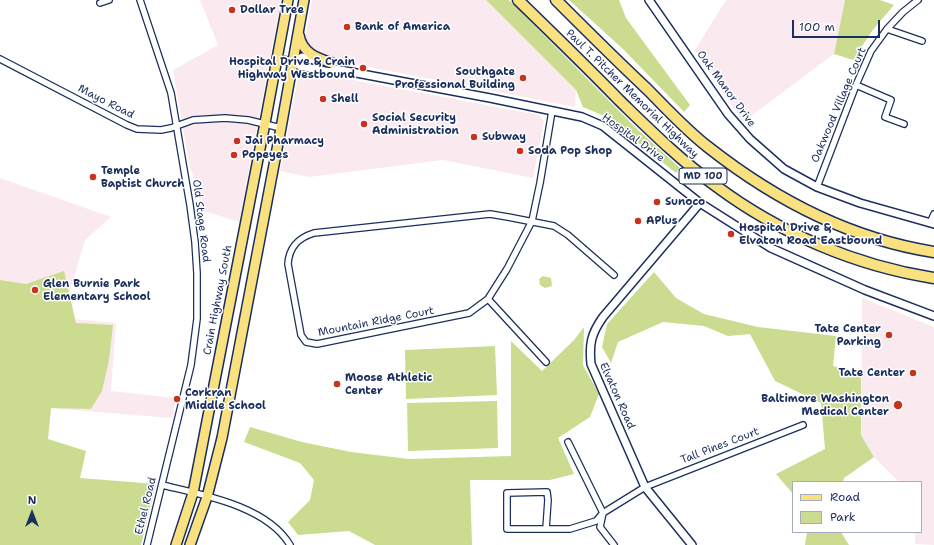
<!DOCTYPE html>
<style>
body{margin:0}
#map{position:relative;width:934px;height:545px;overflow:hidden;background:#fff;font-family:"Shantell Sans",sans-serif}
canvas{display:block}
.legend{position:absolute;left:792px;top:481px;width:130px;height:52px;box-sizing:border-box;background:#fff;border:1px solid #a4acbf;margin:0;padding:5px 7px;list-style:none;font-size:12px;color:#1b2f5e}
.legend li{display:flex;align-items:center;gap:8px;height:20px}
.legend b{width:20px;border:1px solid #a4acbf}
.north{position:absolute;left:12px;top:493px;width:40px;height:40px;-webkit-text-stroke:3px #fff;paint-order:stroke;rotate:0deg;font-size:11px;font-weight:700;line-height:16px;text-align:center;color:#1b2f5e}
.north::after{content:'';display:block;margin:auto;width:14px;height:18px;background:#1b2f5e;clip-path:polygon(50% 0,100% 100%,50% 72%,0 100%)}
.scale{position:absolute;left:792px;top:20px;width:88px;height:18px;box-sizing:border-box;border:2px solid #1b2f5e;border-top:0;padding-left:5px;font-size:12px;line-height:14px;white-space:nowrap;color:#1b2f5e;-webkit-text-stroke:3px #fff;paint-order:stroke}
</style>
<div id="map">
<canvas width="934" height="545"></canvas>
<ul class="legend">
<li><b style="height:5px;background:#fae180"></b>Road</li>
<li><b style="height:11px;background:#cbdc90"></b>Park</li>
</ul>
<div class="north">N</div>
<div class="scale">100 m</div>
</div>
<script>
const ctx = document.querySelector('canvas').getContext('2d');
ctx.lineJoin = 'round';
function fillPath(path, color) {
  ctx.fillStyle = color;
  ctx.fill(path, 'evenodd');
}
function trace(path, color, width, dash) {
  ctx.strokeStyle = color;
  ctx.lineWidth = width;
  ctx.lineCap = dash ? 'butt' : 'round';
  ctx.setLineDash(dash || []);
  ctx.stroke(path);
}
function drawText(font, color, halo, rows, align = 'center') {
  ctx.font = font + ' "Shantell Sans",sans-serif';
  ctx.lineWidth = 3;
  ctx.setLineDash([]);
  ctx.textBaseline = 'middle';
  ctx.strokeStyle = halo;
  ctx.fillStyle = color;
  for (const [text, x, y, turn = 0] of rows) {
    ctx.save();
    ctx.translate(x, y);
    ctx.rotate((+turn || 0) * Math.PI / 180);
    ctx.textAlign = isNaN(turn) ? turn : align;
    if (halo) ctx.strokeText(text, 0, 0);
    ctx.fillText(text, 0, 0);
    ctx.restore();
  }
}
fillPath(new Path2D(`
 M200,0h81l-42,222 -35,-11 -15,-48 -16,-93 45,-25z
 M312,0h174l90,90 -1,17 -252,-49 -11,-7 -7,-12z
 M726,0h119l-11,54 -91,68 -48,-72z
 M304,75l49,5 186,35 5,6 -11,57 -90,-18 -134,17 -29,-6 18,-94z
 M0,178l111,39 -26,23 -23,78 54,5 -5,68 65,7 -4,20 -172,-14z
 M862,298l72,29v218l-19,-1v-12h6v-50h-22l-25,-25 -13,-22z`), '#faeaf0');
fillPath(new Path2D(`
 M486,0h23l128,129 43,39 -4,5 -72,-57 -21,-9 -7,-17z
 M569,0h50l7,18 64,87 -6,7 -61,-63z
 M845,0h35l14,5 -22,26 -19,29 -19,-6z
 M64,271l12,52 37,2 -4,35 -7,31 -11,18 -40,-1 -3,31 38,12 -6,27 76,6 -15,61h-141v-265l26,4z
 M654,272l22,26 28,16 54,13 78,9 -3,30 28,8v61l13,22 -30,21 -1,4h-50v12l-17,-20 49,-25 -4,-46 -46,-22 -25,-47 -22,2 -24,-10 -41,-4 -45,20 -7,21 -9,-16 5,-23z
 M543,276l8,2 1,8 -7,2 -5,-3 -1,-6z
 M584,327l-1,38 16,29 -9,23 -32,21 16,36 -24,6h-80l2,65h-97l-26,-14 -51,4 -10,-13 22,-22 4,-20 -14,-17 -56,-21 6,-15 52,15 49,10 58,7 102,-3v-115l31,30 32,-31z
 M495,346l2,49 -91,4 -1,-49z
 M497,401l1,47 -90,3 -1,-48z
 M807,532h34l8,13h-44z`), '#cbdc90');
const minor = new Path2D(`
 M140,0l31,93 19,112 5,37 2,31v46l-6,46 -44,180
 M100,3l9,-3
 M887,29l35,12
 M0,59l127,66 10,4 24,1 10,-2 22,-8 32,-2 23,2 33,8
 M856,85l35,15 -6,17 19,7
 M817,187l39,-102 15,-34 16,-22 16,-17 15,-12
 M930,223l4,-9
 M488,299l19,-30 25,-48 8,-38 12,-72
 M546,362l-58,-63 -19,14 -152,31 -11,-2 -5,-7 -13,-71c1,-17 10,-26 26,-31l176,-19 18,3 46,9 14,9 46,40
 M568,442l35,71 -3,14 14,18
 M162,485c41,10 105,21 128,60
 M546,529l2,-29 -1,-8 -40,1v36h63l26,-8 7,-8 42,-26 158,-62`);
const tertiary = new Path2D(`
 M649,0l79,114 22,25 34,30 33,18 43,16 74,21
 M276,59l17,3 7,4 30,6 5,-3 155,29 92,19 21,9 97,77 71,45 94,42 69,26
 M293,62l9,-5 17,4
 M692,545l-47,-58 -54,-123c-2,-20 0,-30 12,-47l97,-114`);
const primary = new Path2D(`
 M299,35c3,18 18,23 33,28
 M176,545l17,-52 72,-370 23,-123
 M190,545l17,-48 15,-59 59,-310 23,-128`);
const motorway = new Path2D(`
 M518,0c34,33 68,66 101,100 31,30 62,61 97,86 63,47 140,80 218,92
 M556,0c30,30 60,60 91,89 20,20 39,41 61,58 66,52 143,92 226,105`);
trace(minor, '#1b2f5e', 8);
trace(tertiary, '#1b2f5e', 10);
trace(primary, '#1b2f5e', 12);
trace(motorway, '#1b2f5e', 13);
trace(minor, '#fff', 5.5);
trace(tertiary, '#fff', 7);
trace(primary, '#fae180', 9);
trace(motorway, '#fae180', 10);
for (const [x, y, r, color] of [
 [232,10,4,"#c8321e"],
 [347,27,4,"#c8321e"],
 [363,68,4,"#c8321e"],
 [523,78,4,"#c8321e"],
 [323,99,4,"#c8321e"],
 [364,124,4,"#c8321e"],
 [474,137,4,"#c8321e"],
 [237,141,4,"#c8321e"],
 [520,151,4,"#c8321e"],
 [234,155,4,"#c8321e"],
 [93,177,4,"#c8321e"],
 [657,202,4,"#c8321e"],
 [638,221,4,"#c8321e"],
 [731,234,4,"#c8321e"],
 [35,290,4,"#c8321e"],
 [889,335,4,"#c8321e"],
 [913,373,4,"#c8321e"],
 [337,384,4,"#c8321e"],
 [177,399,4,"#c8321e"],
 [898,405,5,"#c8321e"]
]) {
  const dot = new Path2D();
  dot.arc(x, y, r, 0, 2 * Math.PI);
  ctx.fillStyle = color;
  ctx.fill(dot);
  trace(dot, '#fff', 1.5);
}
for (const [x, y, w] of [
 [703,176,48]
]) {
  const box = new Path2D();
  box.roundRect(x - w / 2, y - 8, w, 16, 3);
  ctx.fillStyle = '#fff';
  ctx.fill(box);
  trace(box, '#1b2f5e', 1);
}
drawText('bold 10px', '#1b2f5e', null, [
 ["MD 100",703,176]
]);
drawText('bold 11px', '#1b2f5e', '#fff', [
 ["Dollar Tree",240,10],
 ["Bank of America",355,27],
 ["Hospital Drive & Crain",355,62,"right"],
 ["Highway Westbound",355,75,"right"],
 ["Southgate",515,72,"right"],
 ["Professional Building",515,85,"right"],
 ["Shell",331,99],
 ["Social Security",372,118],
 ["Administration",372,131],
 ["Subway",482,137],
 ["Jai Pharmacy",245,141],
 ["Soda Pop Shop",528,151],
 ["Popeyes",242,155],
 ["Temple",101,171],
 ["Baptist Church",101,184],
 ["Sunoco",665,202],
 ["APlus",646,221],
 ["Hospital Drive &",739,228],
 ["Elvaton Road Eastbound",739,241],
 ["Glen Burnie Park",43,284],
 ["Elementary School",43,297],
 ["Tate Center",881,329,"right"],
 ["Parking",881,342,"right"],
 ["Tate Center",905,373,"right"],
 ["Moose Athletic",345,378],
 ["Center",345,391],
 ["Corkran",185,393],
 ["Middle School",185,406],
 ["Baltimore Washington",889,399,"right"],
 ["Medical Center",889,412,"right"]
], 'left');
drawText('11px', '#1b2f5e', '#fff', [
 ["Oak Manor Drive",726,89,54],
 ["Paul T. Pitcher Memorial Highway",632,94,44],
 ["Mayo Road",106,102,27],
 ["Oakwood Village Court",839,105,-67],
 ["Hospital Drive",633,138,36],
 ["Old Stage Road",201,221,83],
 ["Crain Highway South",218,300,-79],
 ["Mountain Ridge Court",376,322,-11],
 ["Elvaton Road",617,396,66],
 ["Tall Pines Court",720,446,-21],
 ["Ethel Road",146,506,-76]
]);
</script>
